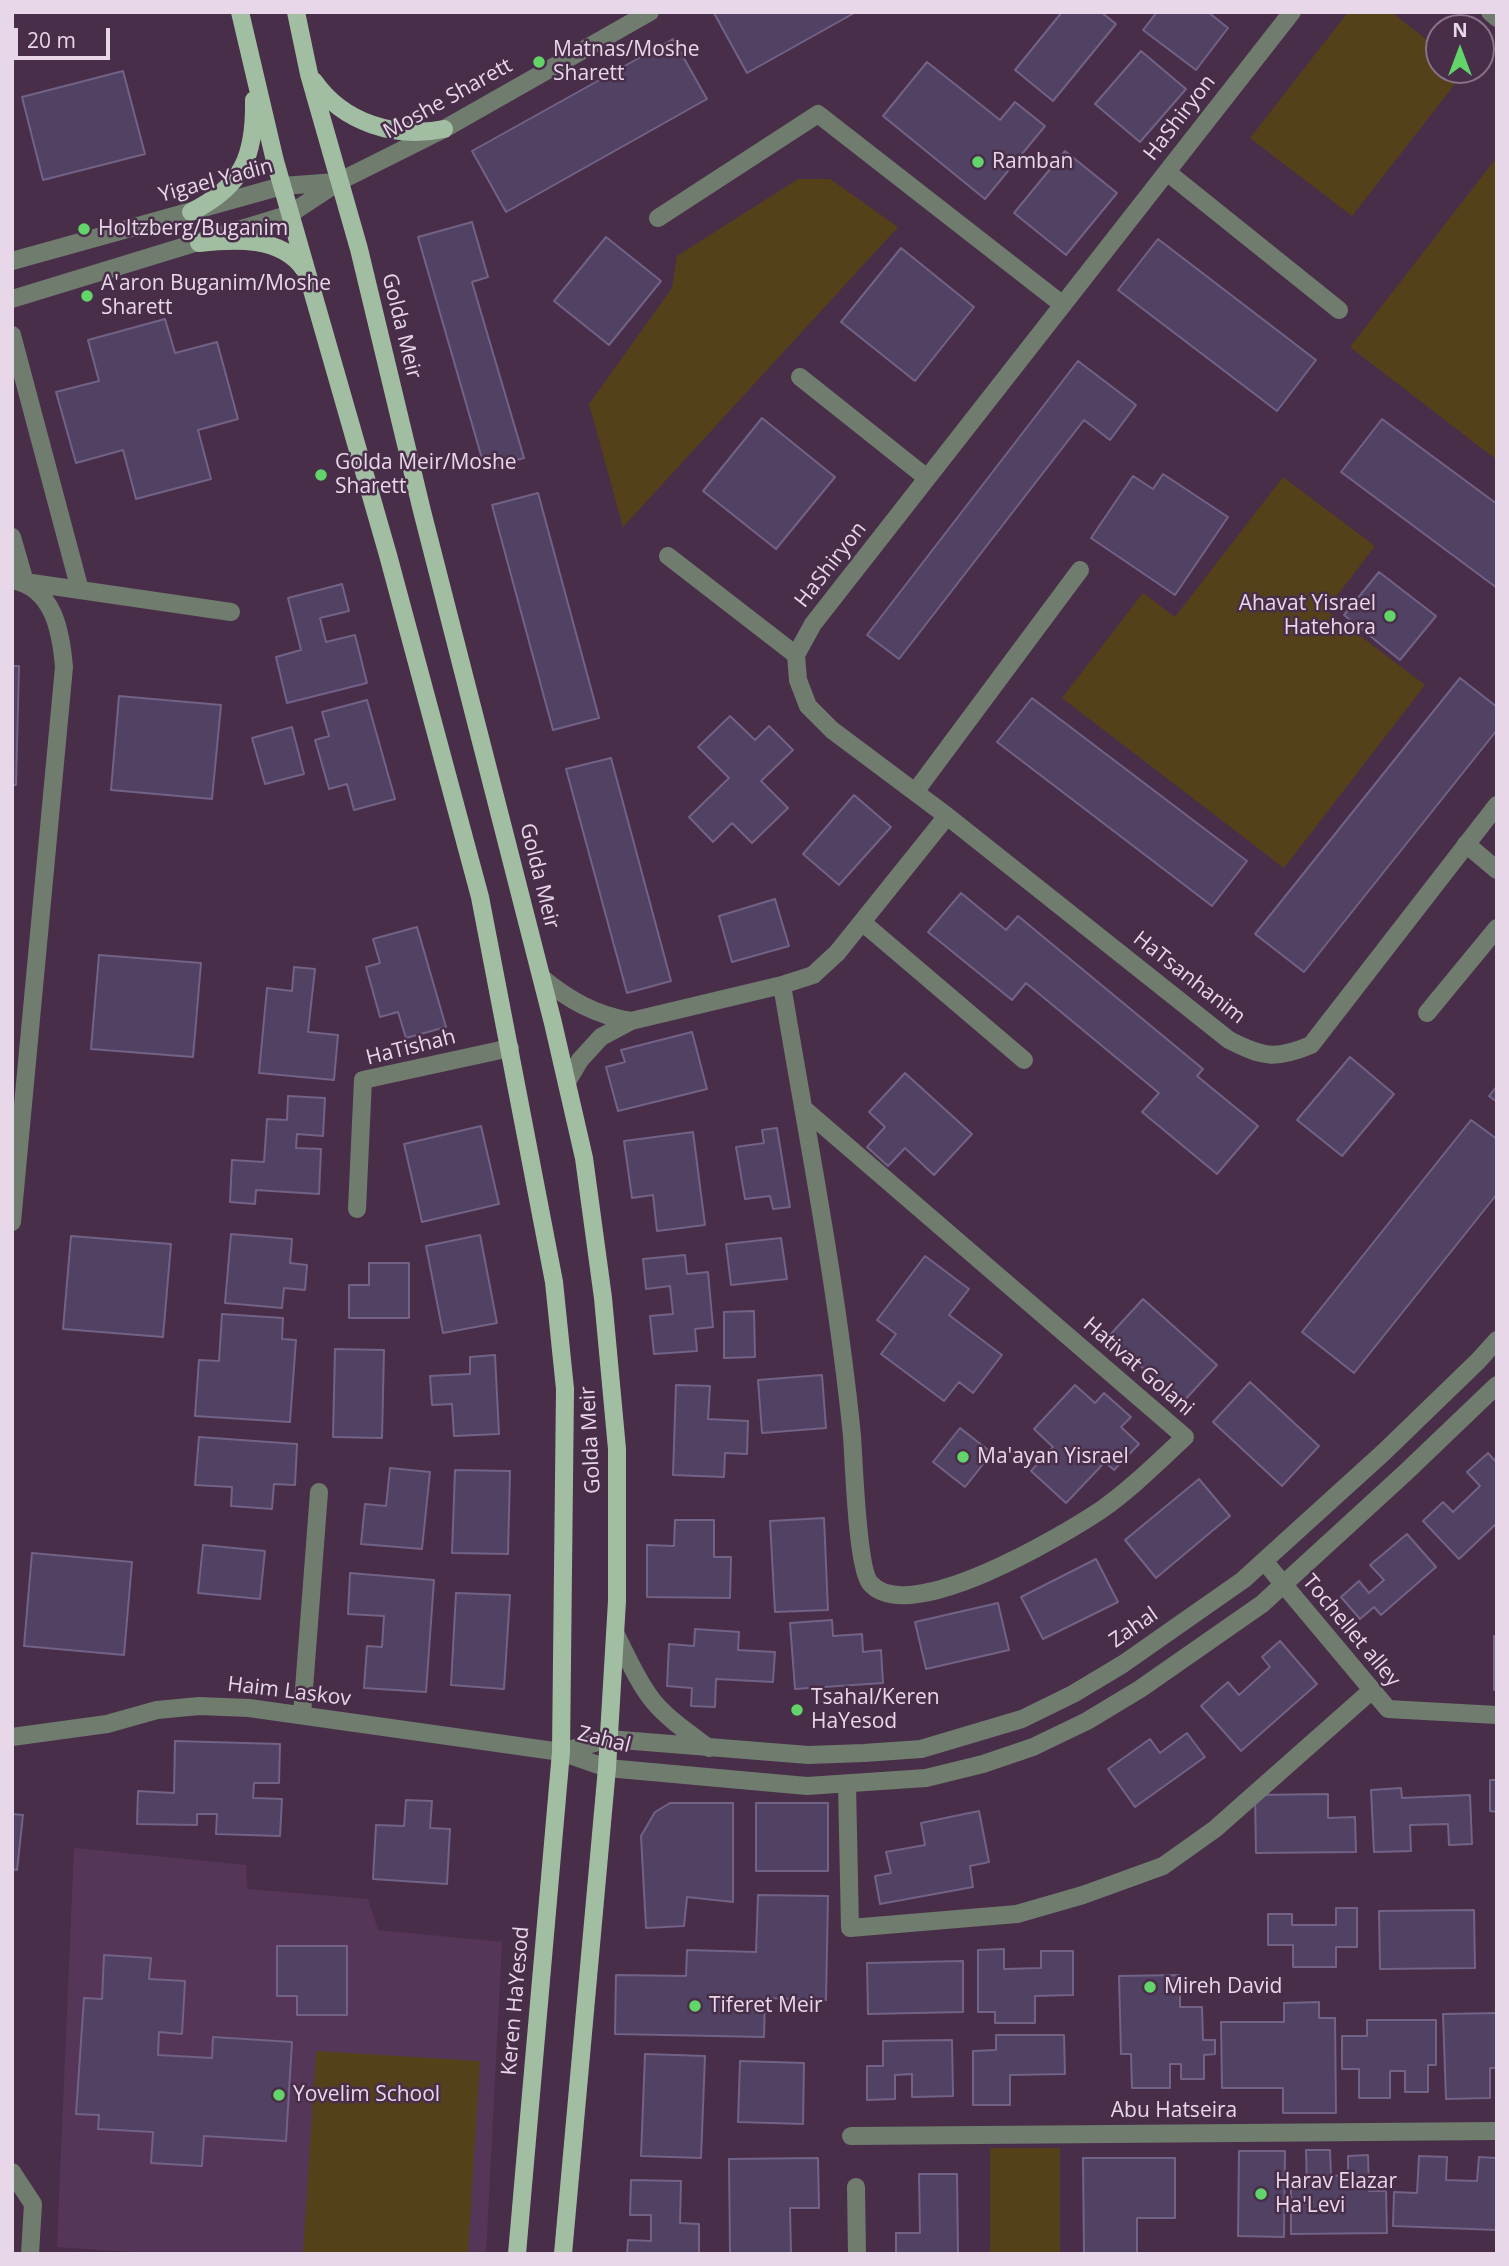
<!DOCTYPE html>
<style>
body{margin:0}
#map{position:relative;width:1509px;height:2266px;overflow:hidden;background:#492e4a;font-family:"Open Sans",sans-serif}
canvas{display:block}
.frame{position:absolute;inset:0;border:14px solid #e7d7e8;pointer-events:none}
.north{position:absolute;left:1425px;top:14px;width:70px;height:70px;box-sizing:border-box;background:#492e4a;border:2px solid #887289;border-radius:50%;rotate:0deg;font-size:19px;font-weight:700;line-height:28px;text-align:center;color:#e7d7e8}
.north::after{content:'';display:block;margin:auto;width:24px;height:32px;background:#63d469;clip-path:polygon(50% 0,100% 100%,50% 72%,0 100%)}
.scale{position:absolute;left:14px;top:28px;width:96px;height:32px;box-sizing:border-box;border:4px solid #e7d7e8;border-top:0;padding-left:9px;font-size:21px;line-height:24px;white-space:nowrap;color:#e7d7e8;-webkit-text-stroke:5px #492e4a;paint-order:stroke}
</style>
<div id="map">
<canvas width="1509" height="2266"></canvas>
<div class="frame"></div>
<div class="north">N</div>
<div class="scale">20 m</div>
</div>
<script>
const ctx = document.querySelector('canvas').getContext('2d');
ctx.lineJoin = 'round';
function fillPath(path, color) {
  ctx.fillStyle = color;
  ctx.fill(path, 'evenodd');
}
function trace(path, color, width, dash) {
  ctx.strokeStyle = color;
  ctx.lineWidth = width;
  ctx.lineCap = dash ? 'butt' : 'round';
  ctx.setLineDash(dash || []);
  ctx.stroke(path);
}
function drawText(font, color, halo, rows, align = 'center') {
  ctx.font = font + ' "Open Sans",sans-serif';
  ctx.lineWidth = 5;
  ctx.setLineDash([]);
  ctx.textBaseline = 'middle';
  ctx.strokeStyle = halo;
  ctx.fillStyle = color;
  for (const [text, x, y, turn = 0] of rows) {
    ctx.save();
    ctx.translate(x, y);
    ctx.rotate((+turn || 0) * Math.PI / 180);
    ctx.textAlign = isNaN(turn) ? turn : align;
    if (halo) ctx.strokeText(text, 0, 0);
    ctx.fillText(text, 0, 0);
    ctx.restore();
  }
}
fillPath(new Path2D(`
 M74,1848l172,17 1,24 121,10 10,31 124,12 -16,312h-322l-107,-7z`), '#563658');
fillPath(new Path2D(`
 M1348,12h43l48,37v21h27l-114,146 -102,-78z
 M1497,157v303l-147,-113z
 M798,179h32l68,48 -275,300 -34,-123 83,-116 5,-32z
 M1283,477l92,69 -49,64 99,75 -141,183 -222,-170 81,-105 32,24z
 M316,2051l164,10 -12,193 -165,-1z
 M990,2148h70v106h-70z`), '#544119');
const building = new Path2D(`
 M716,12h140l-109,61 -33,-60z
 M1062,12h39l15,12 -63,77 -38,-31z
 M1157,12h51l20,16 -32,42 -53,-40z
 M673,39l34,60 -201,113 -34,-61z
 M1141,51l45,38 -46,53 -45,-38z
 M927,62l73,58 15,-18 30,24 -60,73 -102,-83z
 M123,71l22,83 -102,26 -21,-83z
 M1065,151l52,42 -51,62 -52,-42z
 M472,222l16,55 -16,5 52,176 -39,11 -67,-232z
 M606,237l55,44 -52,64 -55,-44z
 M1158,239l158,121 -39,51 -159,-121z
 M901,248l73,59 -59,74 -74,-59z
 M165,319l10,34 42,-11 21,77 -40,11 13,49 -75,20 -13,-49 -47,13 -20,-71 43,-11 -11,-41z
 M1078,361l58,44 -26,35 -26,-20 -185,239 -32,-24z
 M762,418l73,59 -59,72 -73,-58z
 M1382,419l115,85v84l-156,-116z
 M1163,474l65,43 -53,78 -84,-57 42,-62 20,13z
 M538,493l61,225 -46,12 -61,-225z
 M1379,572l57,44 -36,44 -56,-45z
 M342,584l7,27 -29,7 6,24 29,-7 12,48 -80,20 -11,-46 25,-7 -13,-52z
 M12,666h7l-3,119h-4z
 M1460,678l37,29v23l-193,242 -49,-38z
 M119,696l102,9 -9,94 -101,-9z
 M1032,698l215,163 -35,45 -215,-164z
 M367,700l28,99 -41,11 -7,-26 -18,5 -14,-49 14,-4 -7,-24z
 M730,716l25,24 14,-14 24,24 -32,31 27,27 -36,35 -20,-20 -19,19 -24,-25 40,-39 -31,-31z
 M292,727l12,47 -39,10 -13,-46z
 M611,758l60,223 -44,12 -61,-224z
 M854,795l37,32 -52,58 -36,-31z
 M961,893l45,37 12,-14 185,153 -6,7 61,50 -41,48 -75,-62 17,-19 -133,-110 -14,17 -84,-68z
 M775,899l14,47 -57,16 -13,-46z
 M417,927l29,100 -40,11 -8,-26 -18,5 -14,-50 14,-4 -7,-24z
 M99,955l102,8 -8,94 -102,-8z
 M294,967l21,2 -7,63 30,3 -4,45 -75,-7 8,-85 25,3z
 M692,1032l15,57 -89,22 -12,-44 19,-5 -4,-12z
 M1350,1057l44,37 -52,62 -45,-36z
 M905,1073l67,61 -38,41 -29,-27 -17,18 -21,-19 18,-20 -16,-15z
 M1497,1086v16l-8,-6z
 M288,1096l37,2 -2,38 -26,-2 -1,14 25,1 -2,45 -63,-4 -1,14 -25,-2 2,-42 32,2 3,-43 20,1z
 M1471,1120l26,19v55l-143,179 -52,-41z
 M481,1126l18,78 -77,18 -18,-78z
 M777,1128l13,79 -17,2 -3,-13 -25,3 -9,-52 28,-4 -2,-13z
 M693,1132l12,93 -48,6 -4,-36 -21,3 -8,-57z
 M231,1234l61,5 -2,24 17,2 -2,25 -21,-2 -2,20 -57,-5z
 M480,1235l17,88 -54,10 -17,-87z
 M71,1236l100,8 -8,93 -100,-8z
 M781,1238l6,41 -56,6 -5,-41z
 M685,1255l2,19 21,-2 5,55 -18,2 2,22 -43,3 -4,-38 23,-2 -3,-28 -24,3 -3,-30z
 M925,1256l44,33 -20,26 53,40 -29,38 -14,-11 -15,19 -63,-47 15,-20 -19,-14z
 M369,1263h40v55h-60v-33h20z
 M1143,1299l74,66 -35,38 -74,-66z
 M754,1311l1,46 -31,1v-46z
 M222,1314l61,4 -1,21 14,1 -6,82 -95,-6 4,-56 20,1z
 M335,1349l49,1 -2,88 -49,-1z
 M495,1355l4,79 -45,2 -2,-32 -20,1 -2,-29 40,-2v-17z
 M822,1375l4,53 -64,5 -4,-53z
 M1250,1382l69,64 -37,40 -69,-64z
 M676,1385l34,1 -2,33 40,2 -1,33 -22,-1 -1,24 -51,-2z
 M1075,1385l20,18 9,-10 27,24 -10,10 18,17 -25,26 -9,-8 -39,41 -35,-32 22,-24 -19,-18z
 M960,1428l32,25 -27,34 -32,-25z
 M199,1437l98,7 -2,41 -21,-1 -2,25 -41,-3 1,-19 -37,-2z
 M1488,1453l9,10v60l-38,36 -36,-38 20,-19 10,10 27,-26 -13,-14z
 M390,1468l40,4 -8,77 -61,-5 4,-40 21,2z
 M455,1470l55,1 -2,83 -56,-1z
 M1199,1479l31,37 -74,62 -31,-38z
 M824,1518l4,92 -53,2 -5,-91z
 M675,1520h39v37h17l-1,41 -83,-1v-52l27,1z
 M1407,1534l29,33 -55,48 -7,-8 -14,12 -19,-22 18,-16 10,12 15,-13 -14,-15z
 M203,1545l62,6 -5,48 -62,-6z
 M32,1553l100,9 -8,93 -100,-9z
 M1096,1559l22,43 -75,37 -22,-42z
 M350,1573l84,7 -8,112 -62,-4 3,-42 15,1 2,-31 -36,-2z
 M456,1593l54,2 -6,94 -53,-4z
 M998,1603l11,47 -83,19 -11,-47z
 M832,1620l1,16 29,-2 1,18 18,-2 2,33 -88,6 -5,-66z
 M695,1629l44,3 -1,18 37,2 -2,30 -57,-3 -1,28 -24,-1 1,-18 -25,-2 2,-42 25,2z
 M1494,1636h3v54h-3z
 M1280,1641l37,43 -76,67 -40,-45 27,-24 11,13 31,-28 -8,-10z
 M1187,1733l18,24 -70,50 -27,-38 42,-30 10,14z
 M175,1741l105,3 -1,39h-25l-1,15 29,1 -2,37 -64,-2 1,-20h-20v11l-60,-1 1,-33 36,2z
 M1490,1780h7v32l-7,-1z
 M1401,1788l1,10 68,-3 2,49 -23,1 -1,-21 -38,1 1,26 -37,1 -3,-62z
 M1328,1794v24l27,-1 1,35 -100,1 -1,-58z
 M406,1800l26,1 -2,27 20,1 -3,55 -74,-5 3,-54 28,1z
 M670,1803h63v99l-46,-5 -3,29 -38,2 -5,-92 14,-24z
 M756,1803h72v68h-72z
 M979,1811l10,51 -19,4 3,21 -93,17 -5,-28 16,-3 -5,-21 39,-7 -4,-22z
 M12,1814l11,1 -6,55 -5,-1z
 M758,1895l70,1 -2,104 -61,-2 -1,39 -149,-3 1,-59 70,1 1,-26 69,2z
 M1336,1908h21v39h-21v20h-43v-22h-25v-31h24v11h44z
 M1474,1910l1,58 -95,1 -1,-58z
 M277,1946h70v69h-50v-19h-20z
 M1004,1949v20l37,-1v-17h32v44l-38,1v27h-40v-11h-17v-62z
 M104,1955l47,3 -2,21 36,2 -3,53 -23,-2 -1,23 54,3 1,-21 79,5 -6,99 -82,-5 -2,30 -51,-3 2,-31 -55,-3 1,-14 -23,-1 8,-116 18,1z
 M963,1961v51l-95,2 -1,-51z
 M1180,1975v32h22l1,33h12v14l-11,1v24h-23v-15h-11v24h-38l-1,-34h-10l-2,-78z
 M1319,2002v16h16l1,95h-53v-25h-61l-1,-66h63v-19z
 M1497,2013v55h-7v30l-44,1 -3,-85z
 M1367,2020h69v45h-8v27h-23v-21h-15v27h-31v-29h-17v-33h25z
 M996,2035h68l1,39 -55,1v30h-37v-54l23,-1z
 M952,2040l1,56 -41,1v-23l-17,1v24l-28,1v-34h16v-25z
 M645,2054l60,2 -4,102 -60,-2z
 M740,2061l64,2 -1,61 -65,-2z
 M1306,2150h24l1,26 17,-1v-19l20,-1 1,36h17l1,42 -96,1v-47h16z
 M1239,2151h46l-1,86 -46,-1z
 M1419,2156l28,1 -1,23 31,1 2,-24 18,1v72l-104,-4 1,-34 23,1z
 M818,2158l1,50h-29l1,46h-61l-1,-95z
 M1083,2158h92v60h-38v36h-53z
 M919,2174h38l1,80h-62v-21h24z
 M631,2180l50,1 -1,42 19,1v30h-72l1,-14 23,1v-26h-21z`);
fillPath(building, '#514264');
trace(building, '#716286', 2);
trace(new Path2D(`
 M1292,12l-479,612 -17,31 2,25 10,26 24,24 115,86 282,224c34,17 46,20 82,5l186,-240
 M1490,12l7,6
 M1167,172l172,138
 M658,218l160,-104 245,191
 M12,261l270,-75 54,-4
 M12,299l278,-85 50,-33 104,-52 206,-117
 M12,335l68,255
 M800,377l127,101
 M12,537l13,45 206,30
 M668,556l128,99
 M12,580c42,8 49,52 52,87l-52,555
 M915,792l165,-222
 M1466,844l31,26
 M862,922l162,138
 M542,978c27,22 53,37 89,43
 M782,985c25,150 55,300 70,451 2,26 5,131 18,147 38,45 192,-47 231,-73 30,-21 57,-48 84,-73l-382,-329
 M1427,1013l70,-85
 M567,1082l13,-22 21,-23 30,-16 151,-36 31,-10 24,-22 110,-137
 M357,1209l6,-129 147,-32
 M1264,1561l124,148 109,6
 M615,1633c12,23 22,48 38,68 16,19 37,33 56,47
 M302,1715l17,-223
 M12,1737l95,-13 50,-14 42,-4 50,2 312,44 46,16 200,18 119,-8 57,-14 50,-17 54,-26 53,-32 122,-85 143,-131 92,-88
 M561,1752l48,-13 199,16 56,-2 57,-4 101,-30 51,-25 50,-30 120,-84 141,-128 94,-91 19,-21
 M847,1784l3,144 167,-14 66,-19 80,-29 52,-37 156,-138
 M851,2136l646,-5
 M12,2172l21,32 -3,50
 M856,2187l1,67`), '#6f7c6e', 18);
trace(new Path2D(`
 M240,12l35,149 113,394 92,342 74,385 11,107 -4,363 -44,502
 M296,12l13,62 50,175 63,262 131,512 31,135 19,140 14,151v152l-10,167 -44,486
 M314,81c29,42 82,58 130,48
 M191,212c52,-26 64,-56 63,-112
 M199,243c35,-4 82,-7 105,26`), '#a2bea2', 18);
for (const [x, y, r, color] of [
 [539,62,7,"#63d469"],
 [978,162,7,"#63d469"],
 [84,229,7,"#63d469"],
 [87,296,7,"#63d469"],
 [321,475,7,"#63d469"],
 [1390,616,7,"#63d469"],
 [963,1457,7,"#63d469"],
 [797,1710,7,"#63d469"],
 [1150,1987,7,"#63d469"],
 [695,2006,7,"#63d469"],
 [279,2095,7,"#63d469"],
 [1261,2194,7,"#63d469"]
]) {
  const dot = new Path2D();
  dot.arc(x, y, r, 0, 2 * Math.PI);
  ctx.fillStyle = color;
  ctx.fill(dot);
  trace(dot, '#492e4a', 2.5);
}
drawText('21px', '#e7d7e8', '#492e4a', [
 ["Matnas/Moshe",553,50],
 ["Sharett",553,74],
 ["Ramban",992,162],
 ["Holtzberg/Buganim",98,229],
 ["A'aron Buganim/Moshe",101,284],
 ["Sharett",101,308],
 ["Golda Meir/Moshe",335,463],
 ["Sharett",335,487],
 ["Ahavat Yisrael",1376,604,"right"],
 ["Hatehora",1376,628,"right"],
 ["Ma'ayan Yisrael",977,1457],
 ["Tsahal/Keren",811,1698],
 ["HaYesod",811,1722],
 ["Mireh David",1164,1987],
 ["Tiferet Meir",709,2006],
 ["Yovelim School",293,2095],
 ["Harav Elazar",1275,2182],
 ["Ha'Levi",1275,2206]
], 'left');
drawText('21px', '#e7d7e8', '#492e4a', [
 ["Moshe Sharett",448,99,-29],
 ["HaShiryon",1180,118,-52],
 ["Yigael Yadin",216,181,-15],
 ["Golda Meir",401,326,76],
 ["HaShiryon",831,565,-52],
 ["Golda Meir",539,876,76],
 ["HaTsanhanim",1189,978,38],
 ["HaTishah",411,1048,-14],
 ["Hativat Golani",1138,1367,41],
 ["Golda Meir",591,1440,-93],
 ["Zahal",1134,1628,-35],
 ["Tochellet alley",1351,1631,50],
 ["Haim Laskov",289,1692,7],
 ["Zahal",604,1740,14],
 ["Keren HaYesod",516,2001,-85],
 ["Abu Hatseira",1174,2111]
]);
</script>
